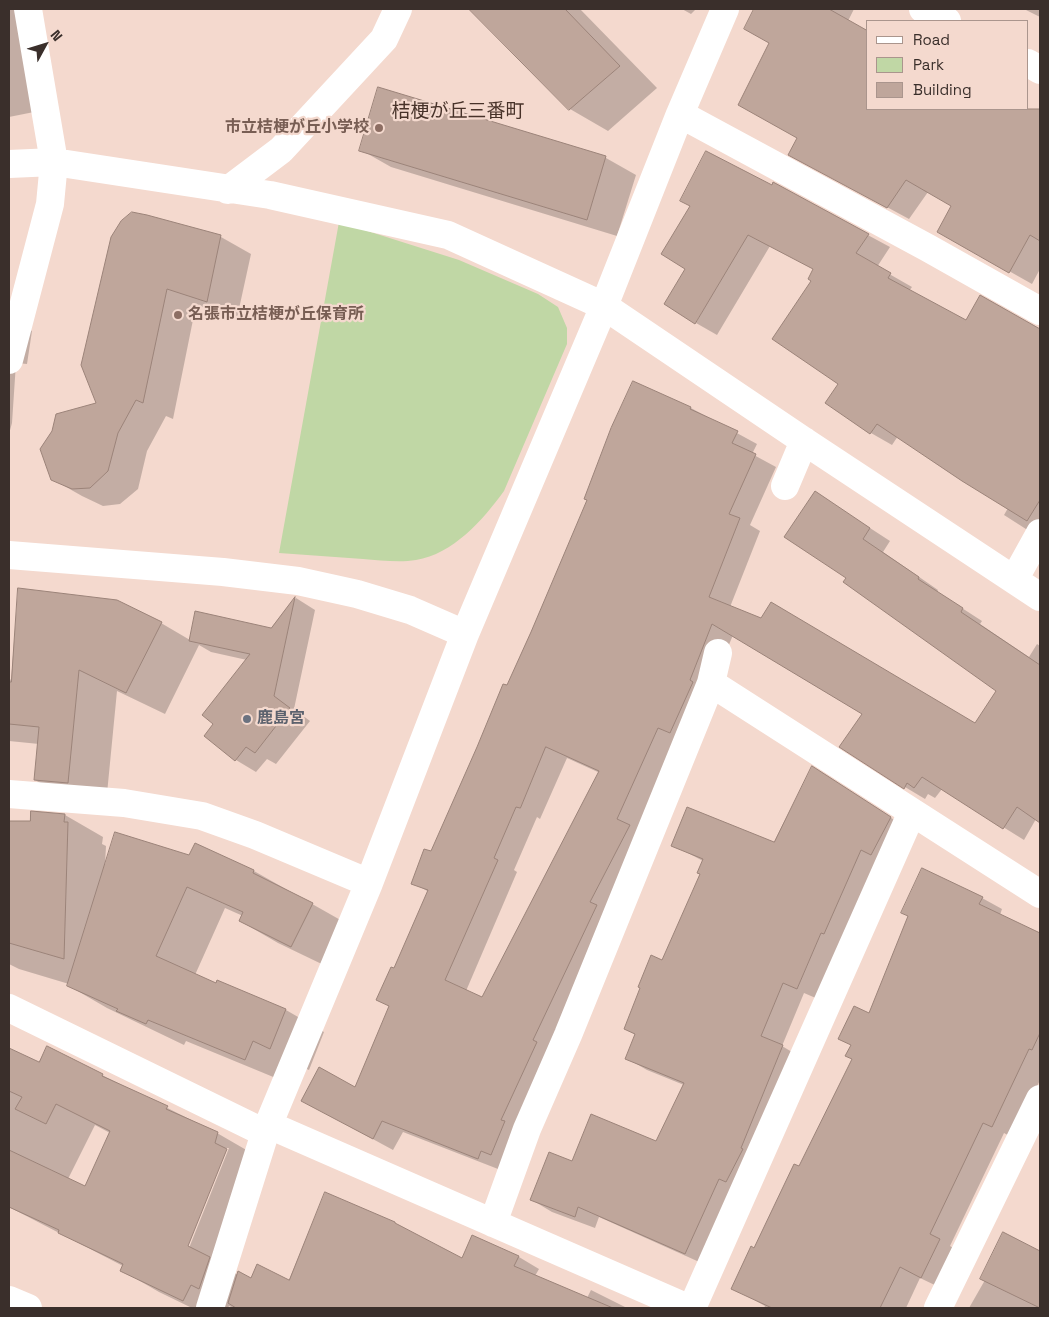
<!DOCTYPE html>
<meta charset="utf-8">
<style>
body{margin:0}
#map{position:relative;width:1049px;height:1317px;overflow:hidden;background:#f4d9ce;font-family:"Space Grotesk",sans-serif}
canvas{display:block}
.frame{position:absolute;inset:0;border:10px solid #3a2f2b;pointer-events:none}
.legend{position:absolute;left:866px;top:20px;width:162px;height:90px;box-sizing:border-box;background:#f4d9ce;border:1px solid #aa958d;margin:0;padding:6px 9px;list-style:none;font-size:15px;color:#3a2f2b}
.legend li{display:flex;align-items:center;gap:10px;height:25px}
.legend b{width:25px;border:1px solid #aa958d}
.north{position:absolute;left:20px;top:20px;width:50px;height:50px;-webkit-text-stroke:4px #f4d9ce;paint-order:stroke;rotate:51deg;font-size:14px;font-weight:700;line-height:20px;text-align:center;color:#3a2f2b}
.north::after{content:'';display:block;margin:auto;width:18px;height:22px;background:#3a2f2b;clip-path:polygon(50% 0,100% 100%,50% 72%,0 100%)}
</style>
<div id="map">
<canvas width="1049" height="1317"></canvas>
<div class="frame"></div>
<ul class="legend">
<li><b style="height:6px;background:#fff"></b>Road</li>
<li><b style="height:14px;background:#c0d7a5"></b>Park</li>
<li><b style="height:14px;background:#bfa69b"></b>Building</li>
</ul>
<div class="north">N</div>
</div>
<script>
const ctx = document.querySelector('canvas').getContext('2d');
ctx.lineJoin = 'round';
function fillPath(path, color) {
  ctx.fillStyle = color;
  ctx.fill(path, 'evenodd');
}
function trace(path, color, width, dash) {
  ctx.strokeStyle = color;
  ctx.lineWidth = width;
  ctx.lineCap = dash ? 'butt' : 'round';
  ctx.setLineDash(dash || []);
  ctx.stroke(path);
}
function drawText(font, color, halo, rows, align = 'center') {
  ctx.font = font + ' "Space Grotesk","Noto Sans JP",sans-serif';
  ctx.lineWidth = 4.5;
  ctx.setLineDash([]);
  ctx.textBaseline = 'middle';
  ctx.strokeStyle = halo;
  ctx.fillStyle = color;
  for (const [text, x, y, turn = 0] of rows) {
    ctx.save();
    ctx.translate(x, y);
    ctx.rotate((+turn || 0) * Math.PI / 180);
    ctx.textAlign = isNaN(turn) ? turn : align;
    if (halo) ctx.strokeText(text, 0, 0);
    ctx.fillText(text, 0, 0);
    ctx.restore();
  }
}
fillPath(new Path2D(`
 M339,222l120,38 79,34 20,13 9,21v16l-63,147c-21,29 -51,63 -88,69 -17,3 -37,0 -53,-1 -28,-2 -56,-4 -84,-6z`), '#c0d7a5');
fillPath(new Path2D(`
 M9,9h15l20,101 -35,7z
 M471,9h109l77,79 -49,43 -38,-22z
 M682,9h14l-5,5z
 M759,9h95l-6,12 20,88h155l17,8v152l-8,15 -94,-53 15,-26 -25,-13 -19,27 -98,-53 -12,-29 -28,-94 -23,-13z
 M1024,9h16v8z
 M379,89l227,69 30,17 -19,61 -226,-69 -30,-17z
 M773,184l117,63 -13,20 35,20 -3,4 58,31 13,-25 60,33v208l-36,-23 4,-7 -110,-72 -6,9 -21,-12 -44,-31 13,-18 -27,-103 2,-12 -45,-23 -53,89 -21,-12z
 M146,216l75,21 30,17 -14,64 -41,-13 -23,114 -7,-3 -19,35 -9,38 -18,15 -17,2 -21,-10 -30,-17 46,-75z
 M9,300l17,10 -2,16 8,5 -5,33 -11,-1 -4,60 -3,11z
 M633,382l58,26 66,36 -5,10 24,13 -26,58 10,6 -30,76 246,118 22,-35 -150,-112 -32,-85 74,48 -7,11 55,38 -1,2 45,29 -2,3 49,33 8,-13 3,2v176l-4,-3 -12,21 -82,-51 -7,9 -7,-4 -3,5 -20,-12 -64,-41 22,-32 -130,-79 -24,58 -211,476 -95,-37 -10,18 -70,-38 33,-24 34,-81 -12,-7 16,-30 35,-78 -16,-9 18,-30 76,-166 82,-187zM567,758l33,15 -118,226 -16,-8 51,-119 -3,-2 23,-53 3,2z
 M296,598l19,12 -21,99 16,12 -34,43 -9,-5 -11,13 -20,-12 -21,-36 32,-64 -36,-8 -12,-7 -34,69 -48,-23 -11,113 -32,-2 -39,-22 4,-36 -30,-3v-62l3,1 149,-57 29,17 81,-11z
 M832,780l78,50 -92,169 -14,-6 -22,53 20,12 -96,207 -107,-48 -4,11 -43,-16 -20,-12 41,-38 84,-19 27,-58 -37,-15 -21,-12 10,-23 -11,-6 38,-68 38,-87 2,-13 -30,-16 101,-1z
 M32,813l33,2 38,22 -1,7 4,2 -1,19 85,-8 64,14 97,55 -21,42 -52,-25 -38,-22 3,-5 -18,-8 -30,67 21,9 2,-2 68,28 38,22 -15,38 -18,-8 -8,19 -97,-40 -2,4 -77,-37 -38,-22v-2l-50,-15 -10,-5v-142l23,1z
 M982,898l20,11 -2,6 40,19v146l-27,58 -9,-5 -54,113 10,6 -19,36 -21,-10 -14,30h-142l1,-2 -32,-18 66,-120 55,-109 15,-44z
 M9,1049l31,15 62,11 115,58 38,22 -29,113 12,7 14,4 38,3 172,-22 11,-24 46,21 20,12 -4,7 52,22 4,-8 36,18h-393l-5,-2 -1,2h-36l-33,-16 -38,-22 2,-4 -114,-59zM95,1125l15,8 -24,54 -18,-8zM226,1148h3l-42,105 -3,-1z
 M1003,1234l37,19v55h-71l16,-28z`), '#0003');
const building = new Path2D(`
 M469,9h96l55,57 -51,44z
 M754,9h75l39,22v78h172v132l-10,-6 -21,38 -72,-41 14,-26 -45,-26 -19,28 -99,-53 9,-17 -59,-33 31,-62 -25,-14z
 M378,87l228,69 -19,64 -228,-69z
 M706,151l66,34 1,-3 96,52 -13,19 35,20 -3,5 78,42 14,-25 60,34v171l-13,21 -65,-40 -85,-57 -7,10 -45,-31 13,-19 -66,-45 39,-58 -3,-2 5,-10 -65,-34 -53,89 -31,-20 21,-35 -24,-15 29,-48 -10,-5z
 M132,212l15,3 74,20 -14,67 -40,-13 -24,114 -7,-3 -18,33 -10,38 -18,17 -18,1 -21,-9 -11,-31 12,-18 4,-17 40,-11 -15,-38 30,-128 10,-16z
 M633,381l58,26 -1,2 48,22 -6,12 24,11 -27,60 11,4 -31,79 52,21 10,-16 204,121 21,-32 -153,-109 3,-4 -62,-41 31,-46 55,37 -7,11 56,38 -1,2 45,29 -2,4 79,53v158l-23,-16 -14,22 -81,-52 -8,11 -7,-5 -3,6 -65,-42 23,-33 -150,-90 -22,56 3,2 -23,51 -12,-5 -41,91 13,6 -40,77 7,3 -64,135 4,2 -36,78 4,1 -14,34 -10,-4 -3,8 -96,-38 -9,18 -72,-38 18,-34 36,20 34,-81 -13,-6 15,-33 3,1 34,-78 -17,-6 13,-35 7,2 46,-104 26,-63 4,1 24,-53 56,-132 -3,-1 27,-71zM546,747l53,24 -117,226 -37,-17 53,-120 -4,-2 22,-51 4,1z
 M18,588l99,12 45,22 -36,71 -47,-23 -11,113 -34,-3 5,-53 -30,-3v-42h2z
 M295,597l-21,99 16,12 -35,45 -9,-6 -11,14 -31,-25 9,-12 -11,-9 48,-61 -61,-13 6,-30 76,17z
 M812,766l79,51 -20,38 -10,-5 -37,84 -3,-1 -24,56 -14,-6 -22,53 22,9 -42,103 2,1 -17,33 -7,-3 -34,75 -107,-47 -3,10 -45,-17 19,-48 23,9 19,-47 65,27 28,-58 -59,-24 10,-25 -11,-5 16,-41 -2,-1 13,-32 11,5 38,-86 -3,-1 6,-14 -32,-13 16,-39 87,35z
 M31,811l34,3 -1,8h4l-4,137 -55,-16v-122h21z
 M115,832l74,23 6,-12 59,27 -1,3 60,30 -22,44 -52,-26 4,-9 -56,-25 -31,69 60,27 1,-3 69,29 -16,40 -17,-8 -8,19 -97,-40 -2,4 -30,-13 2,-2 -51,-23z
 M922,868l61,29 -4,7 61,29v100l-8,17 -3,-1 -37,78 -9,-4 -53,111 10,5 -19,39 -21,-11 -20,41h-108l-41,-19 20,-43 3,2 40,-84 5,2 53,-107 -7,-3 6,-11 -13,-6 16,-33 15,7 39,-97 -7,-3z
 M47,1046l56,28 -1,2 66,30 -2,3 52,23 -3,11 12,6 -39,97 22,11 -11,32 -8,-4 -8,16 -63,-30 3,-7 -65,-31 1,-3 -50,-23v-57l76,36 25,-55 -54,-27 -10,20 -31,-15 7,-12 -13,-6v-43l30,14z
 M325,1192l70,30v1l67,35 10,-23 47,21 -5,10 99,42h-377l-8,-5 10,-32 13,7 6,-14 32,16z
 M1003,1232l37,19v57l-60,-29z`);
fillPath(building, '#bfa69b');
trace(building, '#9b8379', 1);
trace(new Path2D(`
 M923,9l24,12
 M1028,63l12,7
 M680,114l248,134 112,63
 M9,164l45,-2 216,33 178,40 156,71 200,135 236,156
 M228,190l53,-40 103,-111 14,-30
 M9,360l41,-156 4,-42 -26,-153
 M785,486l19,-45
 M9,555l214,17 75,9 59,13 53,16 55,24
 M1014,580l26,-47
 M711,683l329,211
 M9,794l115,9 78,13 53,19 114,48
 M9,1008l256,125
 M269,1125l419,183
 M493,1223l34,-94 41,-94 143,-352 7,-30
 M9,1300l19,8
 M210,1308l55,-175 104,-250 96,-249 139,-328 76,-192 45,-105
 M692,1308l220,-496
 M938,1308l102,-209`), '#fff', 28);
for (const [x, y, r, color] of [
 [379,128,5,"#8d6e63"],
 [178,315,5,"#8d6e63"],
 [247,719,5,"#6b7280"]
]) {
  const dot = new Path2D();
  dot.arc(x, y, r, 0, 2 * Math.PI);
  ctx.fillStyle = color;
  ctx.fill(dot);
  trace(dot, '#f4d9ce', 2);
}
drawText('bold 16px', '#785e54', '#f4d9ce', [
 ["市立桔梗が丘小学校",369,128],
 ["名張市立桔梗が丘保育所",188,315,"left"]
], 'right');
drawText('bold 16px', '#5b616d', '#f4d9ce', [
 ["鹿島宮",257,719]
], 'left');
drawText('19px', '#473229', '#f4d9ce', [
 ["桔梗が丘三番町",458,112]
]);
</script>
